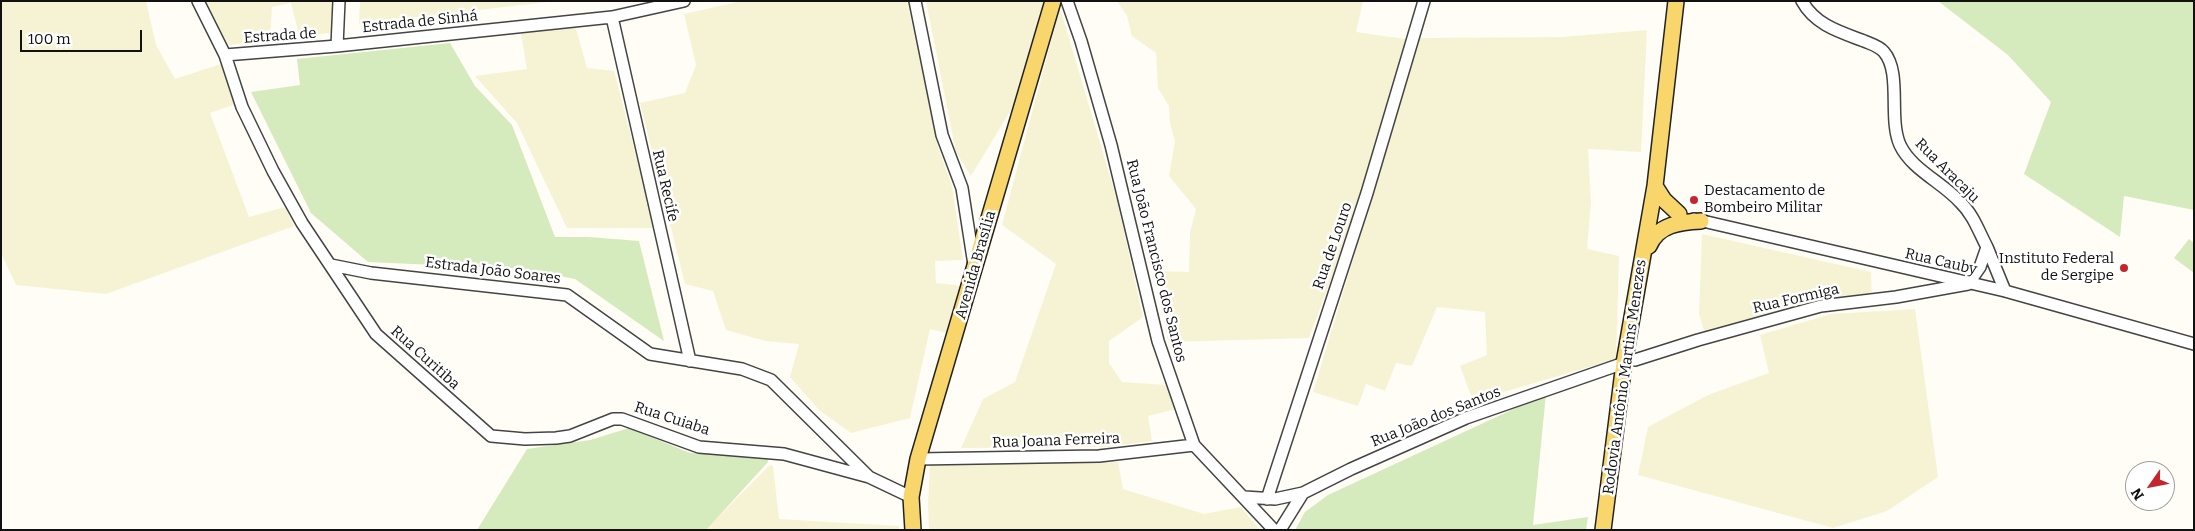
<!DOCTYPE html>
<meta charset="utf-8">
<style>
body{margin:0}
#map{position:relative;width:2195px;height:531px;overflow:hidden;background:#fffdf5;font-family:Bitter,serif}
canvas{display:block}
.frame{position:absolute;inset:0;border:2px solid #111;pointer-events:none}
.north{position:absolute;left:2125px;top:461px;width:50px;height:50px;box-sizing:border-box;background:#fff;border:1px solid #a0a0a0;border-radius:50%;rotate:237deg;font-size:14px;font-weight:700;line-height:20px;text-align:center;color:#111}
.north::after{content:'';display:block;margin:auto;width:18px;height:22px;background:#c4262e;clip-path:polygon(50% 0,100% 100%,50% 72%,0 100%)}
.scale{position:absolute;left:20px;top:30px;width:122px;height:22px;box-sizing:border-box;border:2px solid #111;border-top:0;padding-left:6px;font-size:15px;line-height:18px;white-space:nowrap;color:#111;-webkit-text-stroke:4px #fff;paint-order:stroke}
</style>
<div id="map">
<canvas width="2195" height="531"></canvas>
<div class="frame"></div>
<div class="north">N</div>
<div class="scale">100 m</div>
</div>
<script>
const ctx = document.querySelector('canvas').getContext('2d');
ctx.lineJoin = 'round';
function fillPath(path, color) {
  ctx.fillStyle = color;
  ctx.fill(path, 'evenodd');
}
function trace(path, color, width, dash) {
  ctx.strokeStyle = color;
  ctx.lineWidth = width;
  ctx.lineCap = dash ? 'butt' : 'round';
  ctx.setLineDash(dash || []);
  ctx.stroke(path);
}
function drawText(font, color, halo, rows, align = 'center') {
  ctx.font = font + ' Bitter,serif';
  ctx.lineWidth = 5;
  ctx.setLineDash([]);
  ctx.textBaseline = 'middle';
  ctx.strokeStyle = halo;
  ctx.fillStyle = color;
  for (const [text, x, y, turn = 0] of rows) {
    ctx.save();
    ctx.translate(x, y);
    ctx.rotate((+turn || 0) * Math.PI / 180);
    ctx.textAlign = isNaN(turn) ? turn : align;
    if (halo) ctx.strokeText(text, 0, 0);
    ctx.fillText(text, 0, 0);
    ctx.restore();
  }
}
fillPath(new Path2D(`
 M1,1h145l10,44 19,34 46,-15 15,40 -26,9 39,104 36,-10 9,19 -188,68 -90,-9 -15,-32z
 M202,1h131v32l-34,2 -8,-32 -19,4 -2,33 -41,5z
 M360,1h196l-197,23z
 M742,1h165l31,146 14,39 11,74 -28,1 1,22 28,3 -14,48 -20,-5 -20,89 -59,15 -32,-23 -29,-33 9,-33 -34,-3 -39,-11 -13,-39 -28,-7 -45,-181 45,-10 11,-28 -12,-51z
 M926,1h119l-28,99 -46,76 -15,-24z
 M1117,1h246l-7,31 50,7 -48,168 -49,131 -141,4 -11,-71 32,1 1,-39 6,-24 -27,-33 6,-35 -5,-17 -1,-18 -11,-18 -2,-35 -24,-17 -5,-20z
 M1060,8l57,192 26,117 -34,24v22l13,19 44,3 10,24 -28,7 4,25 -43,6 -148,1 22,-49 32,-17 41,-118 -54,-39z
 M575,25l12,43 27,3 41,157h-88l-50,-105 -42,-47 52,-7 -6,-35z
 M1647,30l-6,122 -53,-3 3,53 -4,47 32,7 -3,103 -143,42 -13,-35 27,-11 -2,-43 -48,-5 -25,59 -16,-3 -11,28 -19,-7 -8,22 -45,-14 107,-354 141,-1z
 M1702,234l169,38 1,27 -166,38 -7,-23z
 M1915,309l23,168 -51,34 -54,17 -195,-53 10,-48 60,-32 61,-22 -9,-38 71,-21z
 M1118,462l5,27 81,25 37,-7 19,23h-331l-1,-26 2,-39z
 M770,465l3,1 6,53 120,7v4h-194z`), '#f6f3d4');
fillPath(new Path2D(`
 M1938,1h256v209l-70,-14 -4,41 -96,-63 27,-72 -43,-47z
 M450,43l25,43 37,39 43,112h34l50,4 25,100 -89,-62 -51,-10 -156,-7 -57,-49 -60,-121 49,-7 -3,-26z
 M2189,239l5,4v30l-20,-15z
 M1546,394l-13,131 55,-8 -2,13h-291l10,-18 23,-17z
 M629,428l61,25 77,3 1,6 -62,68h-229l50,-81 63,-9z`), '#d5ebbd');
const minor = new Path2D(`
 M198,1l27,54 17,52 31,64 29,52 74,111 115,102 34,3 31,-1 14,-2 43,-17h9l77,28 85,7 85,23
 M915,1l27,134 20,53 12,77
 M1067,1l14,40 30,104 47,196 36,104 80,85
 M612,17l78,344
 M337,46l2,-45
 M225,55l112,-9 275,-29 72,-16
 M1694,219l311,72 189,53
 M1987,247l18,44
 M331,265l40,8 196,22 83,59 92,15 29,11 98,97 42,20
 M1635,360l63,-20 123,-34 75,-9 72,-13 12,-17 7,-20c-8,-15 -14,-33 -27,-45 -18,-20 -48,-32 -60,-57 -12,-27 2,-72 -16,-93 -5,-6 -13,-8 -20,-11 -24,-9 -49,-16 -62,-40
 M918,459l181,-3 95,-11
 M1245,497l30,2 28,-6
 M1267,499l100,-306 57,-192
 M1280,530l23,-37 48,-24 115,-51 158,-55`);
const major = new Path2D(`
 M1655,186l9,14 15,14
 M1649,246c9,-22 32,-24 52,-25
 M913,530l-2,-33 7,-38 135,-458
 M1603,530l21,-167 31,-177 21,-185`);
trace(minor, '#444', 14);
trace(major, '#222', 18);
trace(minor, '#fff', 11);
trace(major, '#f9d66b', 15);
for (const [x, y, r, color] of [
 [1694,200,5,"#c4262e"],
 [2124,268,5,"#c4262e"]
]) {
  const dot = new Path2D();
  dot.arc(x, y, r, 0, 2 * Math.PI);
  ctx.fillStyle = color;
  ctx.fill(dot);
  trace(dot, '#fff', 2);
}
drawText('15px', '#111', '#fff', [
 ["Estrada de Sinhá",420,22,-6],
 ["Estrada de",280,36,-4],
 ["Rua Aracaju",1947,171,45],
 ["Rua Recife",665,186,77],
 ["Rua de Louro",1333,246,-71],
 ["Rua João Francisco dos Santos",1156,261,76],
 ["Rua Cauby",1941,262,13],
 ["Avenida Brasília",976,265,-74],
 ["Estrada João Soares",493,271,7],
 ["Rua Formiga",1796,299,-13],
 ["Rua Curitiba",425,358,42],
 ["Rodovia Antônio Martins Menezes",1625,377,-82],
 ["Rua João dos Santos",1436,417,-22],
 ["Rua Cuiaba",672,419,18],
 ["Rua Joana Ferreira",1056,441,-2]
]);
drawText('15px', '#111', '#fff', [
 ["Destacamento de",1704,191],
 ["Bombeiro Militar",1704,208],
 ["Instituto Federal",2114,259,"right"],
 ["de Sergipe",2114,276,"right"]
], 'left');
</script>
